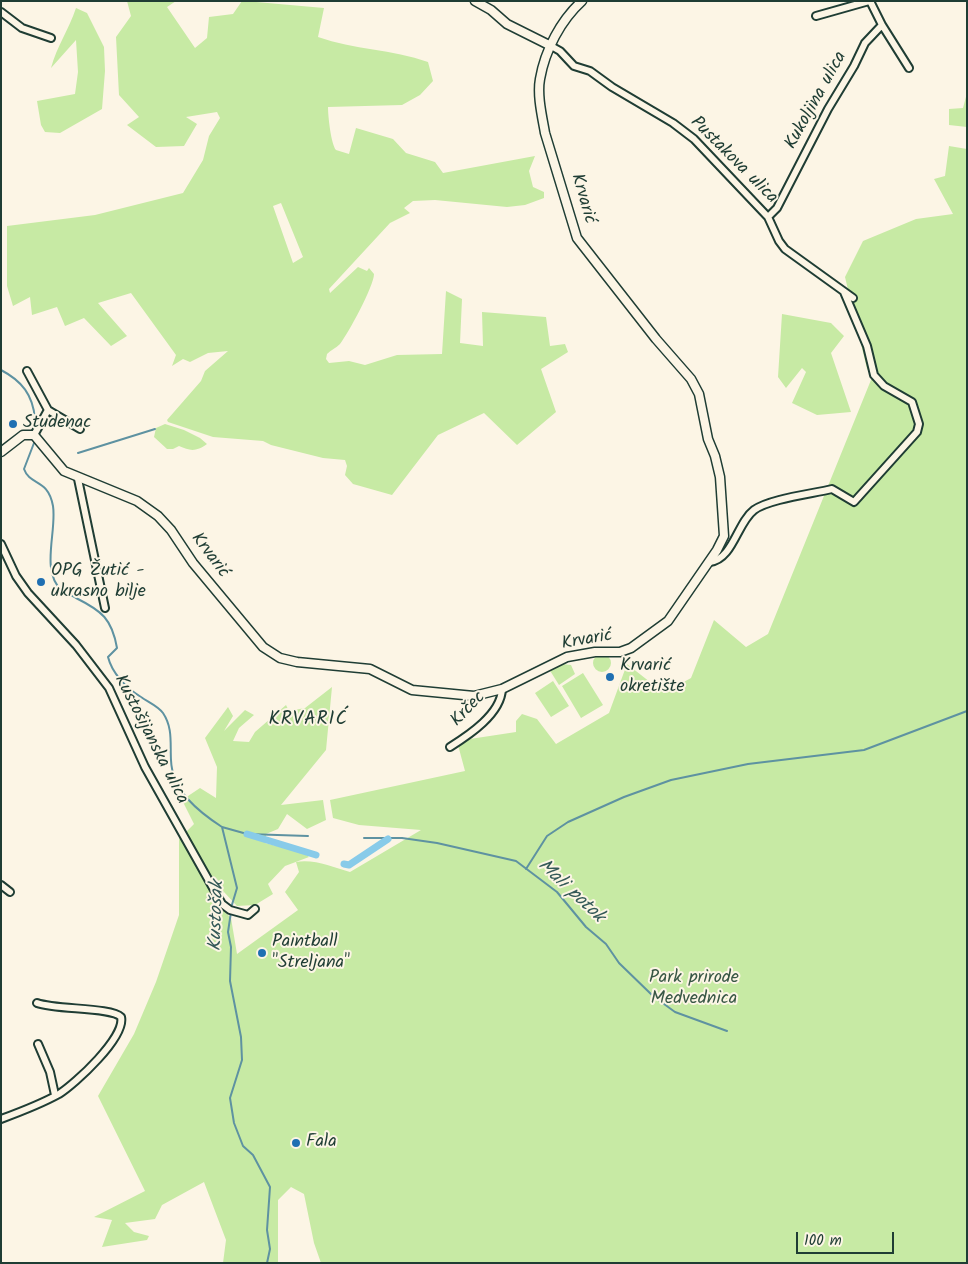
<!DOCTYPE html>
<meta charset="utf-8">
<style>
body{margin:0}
#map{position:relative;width:968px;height:1264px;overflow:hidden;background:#fcf5e5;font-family:Kalam,sans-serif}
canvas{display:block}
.frame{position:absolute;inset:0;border:2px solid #1f3d34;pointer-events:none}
.scale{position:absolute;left:796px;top:1232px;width:98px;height:22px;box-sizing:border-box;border:2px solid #1f3d34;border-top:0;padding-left:6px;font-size:15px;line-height:18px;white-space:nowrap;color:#1f3d34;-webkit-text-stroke:4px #fcf5e5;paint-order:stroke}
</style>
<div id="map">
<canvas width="968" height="1264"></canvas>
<div class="frame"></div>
<div class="scale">100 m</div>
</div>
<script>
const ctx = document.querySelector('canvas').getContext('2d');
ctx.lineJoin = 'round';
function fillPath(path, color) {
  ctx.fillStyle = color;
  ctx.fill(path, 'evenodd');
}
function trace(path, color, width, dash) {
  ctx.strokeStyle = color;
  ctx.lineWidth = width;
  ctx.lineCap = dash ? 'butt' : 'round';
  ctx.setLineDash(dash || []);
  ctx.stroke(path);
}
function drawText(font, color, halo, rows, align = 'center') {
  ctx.font = font + ' Kalam,sans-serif';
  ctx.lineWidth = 4;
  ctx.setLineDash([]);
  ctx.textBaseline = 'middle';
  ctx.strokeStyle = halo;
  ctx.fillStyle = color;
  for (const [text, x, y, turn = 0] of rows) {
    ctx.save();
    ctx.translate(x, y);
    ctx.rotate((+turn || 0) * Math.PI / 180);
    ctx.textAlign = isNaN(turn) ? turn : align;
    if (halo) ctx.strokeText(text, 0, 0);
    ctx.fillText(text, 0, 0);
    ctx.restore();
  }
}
fillPath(new Path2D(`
 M127,1h49l-9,6 28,41 12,-10 2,-21 24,-3 9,-13h3l79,7 -6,29c36,13 74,12 110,25l5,19 -13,14 -18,10 -74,2c0,9 3,37 8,43l13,4 7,-26 37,11 13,14 29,9 8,11 92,-17 -6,15 4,16 11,5v6l-19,7 -18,2 -72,-7 -22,1 -9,7 6,5 -20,10 -61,66 1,4 28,-26 9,4 2,-3 5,6c0,12 -26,60 -34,70 -4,4 -9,6 -13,10l-1,5 3,4 20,-2 16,4 32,-10 45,-1 4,-63 16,8 -2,44 23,3 -1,-34 64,5 4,29 15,-2 3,8 -27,17 15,43 -39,33 -33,-32 -46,22 -46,60 -39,-11 -8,-9 2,-9 -2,-6 -22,-2 -52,-13 -8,-4 -50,-4 -45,-15 -1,-2 34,-39 4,-10 23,-20 -20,2 -18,9 -7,-3 -11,7 4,-11 -45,-62 -33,10 29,33 -16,10 -27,-28 -19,8 -8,-19 -25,8 -2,-18 -17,9 -6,-20v-60l88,-11 88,-22 20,-33 6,-24 11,-18 -3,-6 -31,5 11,7 -13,22 -28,1 -29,-22 12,-8 -20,-22 -3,-58 15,-21zM281,203l22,54 -10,6 -20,-57z
 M76,8l11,5 17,34 1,24 -3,38 -42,24 -15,-1 -4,-7 -4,-24 38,-7 3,-22 -2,-32 -25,28c6,-22 18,-39 25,-60z
 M967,93v34l-18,-2v-16l14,-1z
 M949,146l18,3v1114h-646l-7,-20 -10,-49 -13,-7 -13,13v63h-55l3,-23 -22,-58 -42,23 -7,14 -30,4 9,9 15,4 -2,4 -45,7 10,-27 -18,-3 51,-26 -47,-95 36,-62 22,-52 23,-67v-76l15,-15 -12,-24 18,-12 16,10 1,-31 -12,-29 23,-31 5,9 -9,15 21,-21 9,5 -15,13 -6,13 16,1 6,-10 31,-27 3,6 16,-3 27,-21 -6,63 -45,55 42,-5 3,20 -19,9 -20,-15 -9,15 -12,5 -1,9 39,10 5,4 -24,9 -17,18 5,10 -18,11 -18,1 -13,-14 -9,10 16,16 6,36 61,-44 -13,-18 14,-20 -3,-10c19,-3 36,5 54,10l71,-42 -62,-5 -26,-7 -3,-18 135,-29 -7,-26 12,-6 46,-7v-11l6,-7 15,5 19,25 53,-31 18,-49 37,29 27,-15 23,-58 32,27 22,-13 105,-259 -6,-6 -22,-92 18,-36 53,-22 37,-5 -19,-35 11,-3z
 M782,314l49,9 13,13 -13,17 20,59 -34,3 -25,-12 14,-31 -4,-4 -16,20 -8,-11z
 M165,424l19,6 16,8 7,6c-11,8 -17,7 -28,2l-6,3h-6l-13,-12 2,-9z
 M593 663a9 9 0 1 1 18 0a9 9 0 1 1-18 0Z
 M562,664l9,1 4,9 -16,11 -10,-16z
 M583,673l20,32 -22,13 -19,-32z
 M553,681l16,25 -18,11 -16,-24z`), '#c7eaa4');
trace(new Path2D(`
 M1,370c21,11 32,25 34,49
 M34,443l-10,26c6,17 24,9 29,37 4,26 -13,65 9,85 4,3 10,4 14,7 26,13 36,21 41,50l-9,9c4,16 18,31 33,40 7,5 17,9 22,16 10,15 7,30 8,47 1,31 28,52 51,67l15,61 -6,20
 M78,453l77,-24
 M222,827l25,7 61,2
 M364,838h38l35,5 79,18 41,31 29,35 20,17 13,19 34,33 22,16 52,19
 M526,869l21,-33 21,-14 56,-25 47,-17 77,-16 116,-14 103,-39
 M231,912l-3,20 3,15 -1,34 11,56 1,23 -12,38 4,25 9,23 10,9 17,32 -3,43 3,19 -3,14`), '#5e92a1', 2);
trace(new Path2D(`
 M247,834l69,21
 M344,864l5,1 39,-26`), '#88cbe9', 7);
const minor = new Path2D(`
 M1,12l21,16 29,10
 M816,16l53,-15
 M882,25l27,43
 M551,46l9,5 14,15 16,5 22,16 61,36 21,16 74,78 11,24 6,8 68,49
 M768,217l9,-9 51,-99 26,-43 11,-23 17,-18 -12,-24
 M27,371l21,39 32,19
 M34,435l14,-25
 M78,479l27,129
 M1,544l15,32 12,17 48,52 33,43 36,79 77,137 8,6 18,5 7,-6
 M710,562c23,-3 27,-39 44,-52 15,-11 57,-16 78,-21l22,13 63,-70 2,-8 -7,-22 -28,-16 -10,-11 -7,-29 -23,-54
 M450,747c19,-12 51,-33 52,-58
 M1,885l9,7
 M38,1044l12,28 5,23
 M1,1119c19,-7 40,-15 58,-25 16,-10 67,-57 62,-77 -10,-10 -65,-7 -84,-14`);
const tertiary = new Path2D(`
 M475,1l16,9 16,14 44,22
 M1,452l22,-17h11l30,36 73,30 21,15 13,14 22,33 70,84 17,11 17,4 73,7 42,21 62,6 28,-7 65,-32 28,-5h25l11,-4 37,-27 49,-71 7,-14 -4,-59 -5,-21 -7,-17 -9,-45 -8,-15 -35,-40 -79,-101 -32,-105c-3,-17 -8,-38 -5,-54 5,-29 21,-59 42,-78`);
trace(minor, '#1f3d34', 10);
trace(tertiary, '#1f3d34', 11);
trace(minor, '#fcf5e5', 6);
trace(tertiary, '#fcf5e5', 8);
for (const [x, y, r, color] of [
 [13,424,5,"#1f6fb2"],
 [41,582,5,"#1f6fb2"],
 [610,677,5,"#1f6fb2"],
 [262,953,5,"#1f6fb2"],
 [296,1143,5,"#1f6fb2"]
]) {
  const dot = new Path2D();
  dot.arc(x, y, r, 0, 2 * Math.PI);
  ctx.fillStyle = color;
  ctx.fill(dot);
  trace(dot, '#fcf5e5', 2);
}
drawText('18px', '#1f3d34', '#fcf5e5', [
 ["Kukoljina ulica",817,101,-61],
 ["Pustakova ulica",733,161,45],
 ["Krvarić",582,199,74],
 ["Krvarić",209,556,53],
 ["Krvarić",587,641,-10],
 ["Krčec",469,710,-46],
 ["Kustošijanska ulica",150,740,63]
]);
drawText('18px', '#1f3d34', '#fcf5e5', [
 ["Studenac",23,424],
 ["OPG Žutić -",51,572],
 ["ukrasno bilje",51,593],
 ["Krvarić",620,667],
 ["okretište",620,688],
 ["Paintball",272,943],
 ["\"Streljana\"",272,964],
 ["Fala",306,1143]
], 'left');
drawText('18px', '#385745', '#fcf5e5', [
 ["Park prirode",694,979],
 ["Medvednica",694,1000]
]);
ctx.letterSpacing = '1px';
drawText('19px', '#1f3d34', '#fcf5e5', [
 ["KRVARIĆ",309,721]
]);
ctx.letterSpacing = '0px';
drawText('italic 19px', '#345958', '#fcf5e5', [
 ["Mali potok",570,892,43],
 ["Kustošak",218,916,-88]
]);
</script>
